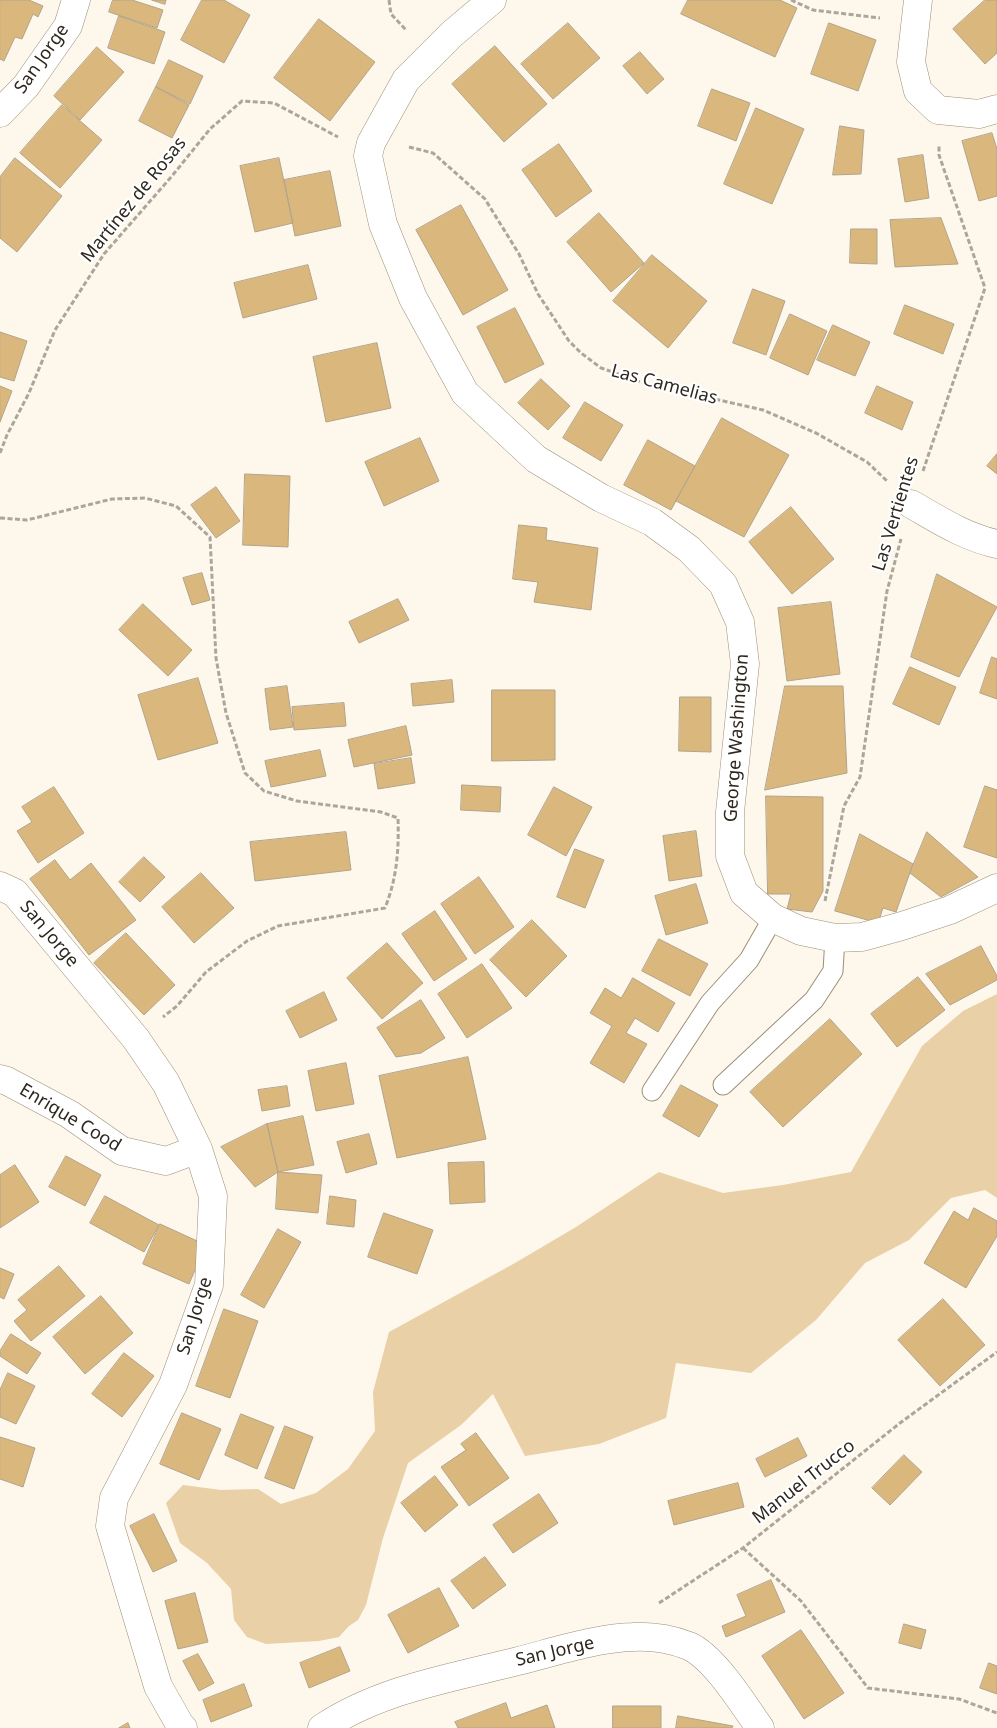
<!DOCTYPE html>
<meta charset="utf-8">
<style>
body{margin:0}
canvas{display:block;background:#fdf7ec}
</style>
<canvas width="997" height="1728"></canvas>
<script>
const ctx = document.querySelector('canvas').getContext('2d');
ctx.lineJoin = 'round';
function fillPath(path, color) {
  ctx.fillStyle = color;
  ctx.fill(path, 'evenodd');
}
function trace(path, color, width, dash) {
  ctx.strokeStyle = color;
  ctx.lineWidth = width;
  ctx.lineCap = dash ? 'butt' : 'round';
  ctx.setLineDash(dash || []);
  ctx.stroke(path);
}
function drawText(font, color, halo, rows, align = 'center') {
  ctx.font = font + ' "Noto Sans",sans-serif';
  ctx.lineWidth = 4.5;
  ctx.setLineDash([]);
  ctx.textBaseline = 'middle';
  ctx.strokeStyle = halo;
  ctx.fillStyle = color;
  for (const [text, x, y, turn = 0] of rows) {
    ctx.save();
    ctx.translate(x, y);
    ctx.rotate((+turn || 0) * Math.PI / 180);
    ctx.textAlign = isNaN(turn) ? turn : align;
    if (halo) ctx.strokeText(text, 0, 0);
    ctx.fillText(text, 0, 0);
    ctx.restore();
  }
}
fillPath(new Path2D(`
 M997,994v204l-12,-8 -34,8 -42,42 -44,23 -49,57 -65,53 -75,-10 -10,55 -67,26 -74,12 -32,-62 -32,31 -53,38 -25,75 -17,67 -8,15 -9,6 -10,11 -20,4 -53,3 -19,-7 -13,-17 -3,-31 -24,-26 -27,-20 -14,-40 17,-18 38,5 37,-1 23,15 35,-11 32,-24 27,-38 -2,-39 16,-60 126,-69 61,-36 83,-55 64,21 60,-8 68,-13 71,-126 41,-35z`), '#e9d0a6');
const building = new Path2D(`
 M0,0h29l14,6 -5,11 -5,-3 -11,25 -7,-2 -11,24 -4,-2z
 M113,0h19l31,10 -6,18 -48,-16z
 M152,0h14l-1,4z
 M202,0h22l26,15 -26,48 -43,-23z
 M688,0h92l17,8 -22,49 -94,-43z
 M985,0h12v53l-12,11 -32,-35z
 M119,16l46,16 -11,32 -46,-16z
 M319,19l56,43 -45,59 -56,-43z
 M568,23l32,35 -47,41 -32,-35z
 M829,23l47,17 -18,51 -47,-17z
 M495,46l52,58 -43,38 -52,-58z
 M97,47l27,25 -44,48 -26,-24z
 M640,52l24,27 -17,15 -24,-28z
 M169,60l34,16 -13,28 -34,-17z
 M156,87l33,18 -17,33 -33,-17z
 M712,89l38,14 -14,38 -38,-15z
 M62,105l40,35 -42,48 -40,-35z
 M756,108l48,21 -32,75 -48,-20z
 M840,126l24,4 -3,44 -28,1z
 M992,133l5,16v47l-18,5 -17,-60z
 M559,144l33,47 -36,26 -34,-47z
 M923,155l6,43 -24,4 -7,-43z
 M15,158l47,38 -45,56 -17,-14v-61z
 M279,158l14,65 -38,9 -15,-66z
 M330,171l11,55 -46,10 -11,-56z
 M461,205l47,85 -45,25 -47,-85z
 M599,213l45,50 -33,29 -44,-50z
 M941,218l17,46 -63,3 -5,-47z
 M851,229h26v35l-27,-1z
 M652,255l55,46 -39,47 -55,-47z
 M308,265l9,34 -74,19 -9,-35z
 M753,289l32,12 -19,54 -33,-12z
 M905,305l49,19 -11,30 -49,-20z
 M515,308l29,56 -39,19 -28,-56z
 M790,314l37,17 -19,44 -38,-17z
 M833,325l37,17 -15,34 -38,-16z
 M0,332l27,9 -13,40 -14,-4z
 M377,343l14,65 -65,14 -13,-65z
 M541,379l29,27 -22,24 -30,-27z
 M0,386l12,5 -12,31z
 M877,386l36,16 -11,28 -37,-17z
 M585,402l38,23 -22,36 -38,-23z
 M722,418l67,37 -45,82 -68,-36z
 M420,438l19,43 -55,25 -19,-44z
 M648,440l47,26 -24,44 -47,-25z
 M997,454v20l-10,-8z
 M245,474l45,2 -2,71 -45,-2z
 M216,487l24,34 -24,17 -25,-33z
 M791,507l43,52 -42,35 -43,-52z
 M519,525l28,3 -1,12 52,8 -7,62 -57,-8 4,-20 -25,-3z
 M202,573l8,27 -18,5 -9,-27z
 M937,574l60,33 -38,70 -48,-20z
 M398,599l11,21 -50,23 -10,-21z
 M831,602l9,72 -53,7 -9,-73z
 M143,604l49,46 -24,26 -49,-46z
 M992,657l5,2v40l-17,-6z
 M910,667l46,20 -17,38 -46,-21z
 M198,678l20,65 -60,17 -20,-65z
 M452,680l2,22 -41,4 -2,-22z
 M287,686l6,41 -23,3 -5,-41z
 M785,686h58l4,87 -82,17z
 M492,690h63v70l-63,1z
 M680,697h31v55l-32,-1z
 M344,703l2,23 -52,4 -2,-23z
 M406,726l6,29 -58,12 -6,-27z
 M320,750l6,26 -55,11 -6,-26z
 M411,758l4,25 -37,6 -4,-25z
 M462,785l39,2 -1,25 -39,-2z
 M985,786l12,4v68l-33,-11z
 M54,787l30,46 -46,30 -21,-32 15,-9 -10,-15z
 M554,787l38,20 -26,49 -38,-21z
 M766,796l57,1v94l-11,21 -25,-3 4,-15h-23z
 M696,831l6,45 -33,5 -6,-45z
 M346,832l5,38 -96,11 -5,-39z
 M927,832l51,45 -37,20 -31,-24z
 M860,834l53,30 -17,48 -13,-4 -5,15 -43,-12z
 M575,849l29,11 -19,48 -28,-11z
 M144,857l21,20 -25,25 -21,-20z
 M55,860l15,20 21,-17 45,57 -47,35 -59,-76z
 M201,873l33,35 -40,35 -32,-36z
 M479,877l35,50 -39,27 -34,-50z
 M696,884l12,39 -42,12 -11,-39z
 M435,911l32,48 -33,22 -32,-47z
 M532,920l35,36 -41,41 -36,-37z
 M126,933l49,52 -31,30 -50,-52z
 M659,939l49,25 -18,32 -48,-25z
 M387,943l36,40 -41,36 -35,-41z
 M981,946l16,30v4l-47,25 -24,-31z
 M482,964l30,44 -45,30 -29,-44z
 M918,977l27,33 -48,37 -26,-33z
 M633,978l42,25 -17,29 -23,-14 -9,15 21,11 -23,39 -34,-20 22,-37 -22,-13 15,-25 16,10z
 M324,992l13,28 -37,18 -14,-27z
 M421,1000l24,38 -24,15 -25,4 -19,-29z
 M830,1019l32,35 -79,73 -33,-35z
 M468,1057l18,82 -89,19 -18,-82z
 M346,1063l8,41 -38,7 -8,-40z
 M681,1085l37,20 -19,32 -36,-21z
 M287,1086l3,20 -28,5 -4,-21z
 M303,1116l11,49 -36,7 -11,-48z
 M267,1124l11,48 -23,15 -34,-40z
 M369,1134l8,30 -31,9 -9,-31z
 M66,1156l35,19 -16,31 -36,-19z
 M484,1162l1,40 -35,2 -2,-41z
 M15,1165l24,37 -39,26v-53z
 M278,1172l44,3 -4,38 -42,-4z
 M105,1196l54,29 -15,27 -54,-29z
 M330,1196l26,4 -2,27 -27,-3z
 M974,1208l23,13v15l-31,52 -42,-25 30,-52 14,9z
 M384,1213l49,17 -16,44 -49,-17z
 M160,1224l46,21 -17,39 -46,-20z
 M278,1229l23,13 -37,66 -23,-13z
 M59,1266l26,30 -54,45 -17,-20 13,-11 -9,-10z
 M0,1268l14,6 -10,25 -4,-2z
 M101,1296l32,37 -48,41 -32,-37z
 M943,1299l42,46 -45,41 -42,-46z
 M224,1309l34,12 -28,77 -34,-12z
 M11,1334l30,19 -14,21 -27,-18v-5z
 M124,1353l30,23 -32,41 -30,-23z
 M8,1373l27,13 -19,38 -16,-7v-27z
 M182,1413l39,16 -22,51 -39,-16z
 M241,1414l33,13 -17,42 -32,-14z
 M285,1426l28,11 -19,52 -29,-11z
 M476,1433l33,45 -40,28 -28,-39 25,-17 -5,-6z
 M0,1437l35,11 -12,39 -23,-8z
 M798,1438l9,18 -42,21 -9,-18z
 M904,1455l18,17 -32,33 -18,-17z
 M435,1476l23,29 -33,27 -24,-29z
 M738,1483l6,24 -70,18 -6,-24z
 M539,1494l19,29 -45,30 -20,-28z
 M154,1514l23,47 -24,11 -23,-46z
 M485,1557l21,28 -33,24 -22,-28z
 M771,1580l14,32 -59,25 -4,-11 24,-10 -9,-21z
 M439,1588l20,38 -51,27 -20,-38z
 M195,1593l13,49 -30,7 -13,-48z
 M904,1624l22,6 -5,19 -22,-6z
 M801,1630l43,63 -40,26 -42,-63z
 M340,1647l10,24 -41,17 -9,-25z
 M198,1654l16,29 -15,8 -16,-30z
 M989,1663l8,3v28l-17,-6z
 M244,1684l8,22 -41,16 -8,-22z
 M506,1703l5,15 36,-13 8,23h-97l-3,-6z
 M613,1706h48v22h-48z
 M678,1716l55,10 -1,2h-56z
 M128,1723l2,5h-11z`);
fillPath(building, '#dab77c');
trace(building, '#b2a48b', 1);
const service = new Path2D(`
 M723,1085l91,-85 19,-29 2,-33
 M652,1091l58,-88 39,-43 24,-42`);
const minor = new Path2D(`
 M918,0l-7,62 7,29 20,19 41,4 18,-5
 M0,113l26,-27 42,-60 8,-26
 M911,504c28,16 54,33 86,40
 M0,886l15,7 121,146 30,44 32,66 15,47 -4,89 -36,100 -59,113 -4,28 48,160 22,39 3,3
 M0,1079l7,2 62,33 53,37 44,10 32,-12
 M322,1728c59,-39 129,-50 196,-67 36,-9 78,-23 115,-24 19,-1 38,2 56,9 26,12 54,58 71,82`);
const tertiary = new Path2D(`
 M492,0l-40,34 -46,46 -35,63 -3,13 15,68 30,74 52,95 71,66 65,39 51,24 37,27 34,35 17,38 5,42 -15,148v44l14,37 29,25 28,13 34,7 27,-1 40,-11 48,-16 47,-22`);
trace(service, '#9d8f77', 21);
trace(minor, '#9d8f77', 29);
trace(tertiary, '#9d8f77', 29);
trace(new Path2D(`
 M389,0l2,14 16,17
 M791,0l22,10 67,8
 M409,147l24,6 52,46 34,55 19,40 31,47 12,12 20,15 43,15 119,27 53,23 51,29 20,19
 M0,453l7,-18 22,-42 26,-63 49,-76 68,-78 38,-47 32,-28 32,2 64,34
 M923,471l62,-183 -46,-133v-9
 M0,518l27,2 85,-21 33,-1 31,8 34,31 6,121 10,55 19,60 19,18 33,10 84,11 17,6c1,32 -1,60 -13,90l-107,18 -31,15 -41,31 -29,34 -14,11
 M825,901l19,-95 16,-29 27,-186 14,-52
 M743,1548l58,53 67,87 91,11 38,14
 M659,1603l84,-55 157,-125 97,-71`), '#aba59b', 3, [5, 2.5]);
trace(service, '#fff', 19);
trace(minor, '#fff', 28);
trace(tertiary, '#fff', 28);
drawText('18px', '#2d271e', '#fff', [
 ["San Jorge",42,59,-55],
 ["Martínez de Rosas",134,200,-51],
 ["Las Camelias",664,385,15],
 ["Las Vertientes",896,514,-73],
 ["George Washington",737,738,-86],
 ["San Jorge",49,934,50],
 ["Enrique Cood",70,1118,31],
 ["San Jorge",195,1316,-73],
 ["Manuel Trucco",804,1482,-38],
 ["San Jorge",555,1652,-13]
]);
</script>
